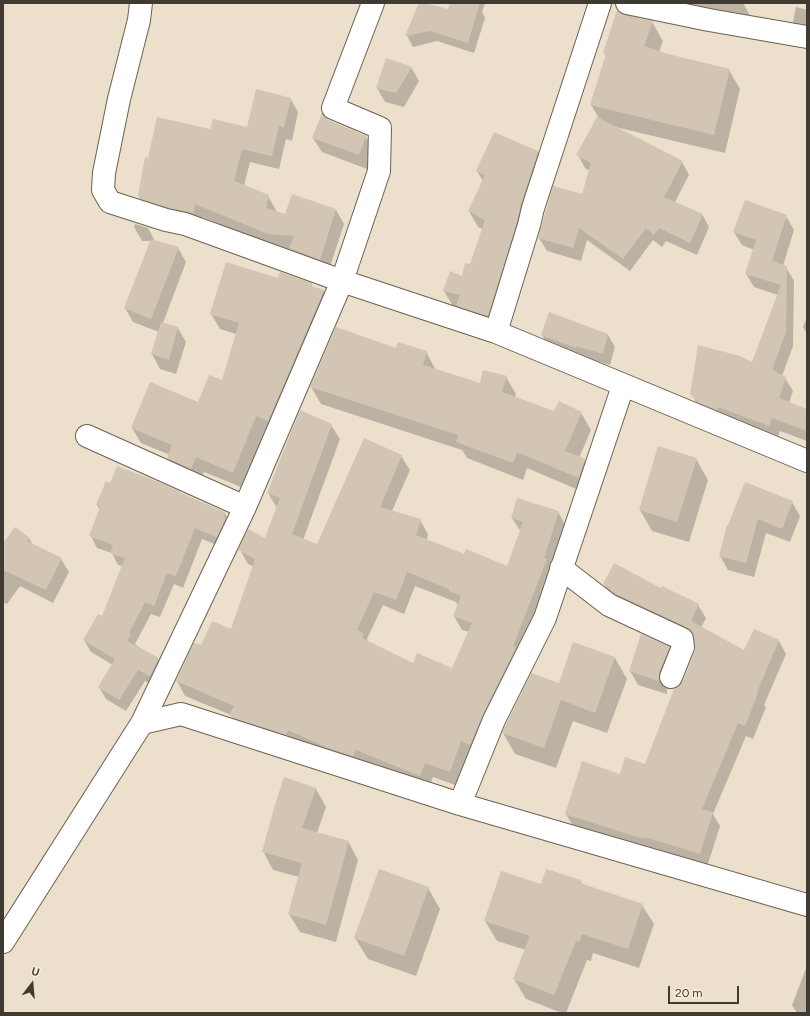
<!DOCTYPE html>
<style>
body{margin:0}
#map{position:relative;width:810px;height:1016px;overflow:hidden;background:#ecdfcc;font-family:Figtree,sans-serif}
canvas{display:block}
.frame{position:absolute;inset:0;border:4px solid #3f3a32;pointer-events:none}
.north{position:absolute;left:12px;top:964px;width:40px;height:40px;-webkit-text-stroke:3px #faecd9;paint-order:stroke;rotate:16deg;font-size:11px;font-weight:700;line-height:16px;text-align:center;color:#3f3a32}
.north::after{content:'';display:block;margin:auto;width:14px;height:18px;background:#3f3a32;clip-path:polygon(50% 0,100% 100%,50% 72%,0 100%)}
.scale{position:absolute;left:668px;top:986px;width:71px;height:18px;box-sizing:border-box;border:2px solid #3f3a32;border-top:0;padding-left:5px;font-size:12px;line-height:14px;white-space:nowrap;color:#3f3a32;-webkit-text-stroke:3px #faecd9;paint-order:stroke}
</style>
<div id="map">
<canvas width="810" height="1016"></canvas>
<div class="frame"></div>
<div class="north">U</div>
<div class="scale">20 m</div>
</div>
<script>
const ctx = document.querySelector('canvas').getContext('2d');
ctx.lineJoin = 'round';
function fillPath(path, color) {
  ctx.fillStyle = color;
  ctx.fill(path, 'evenodd');
}
function trace(path, color, width, dash) {
  ctx.strokeStyle = color;
  ctx.lineWidth = width;
  ctx.lineCap = dash ? 'butt' : 'round';
  ctx.setLineDash(dash || []);
  ctx.stroke(path);
}
fillPath(new Path2D(`
 M420,3l29,7 2,-7h34l-3,9 3,6 -11,35 -37,-12 -24,6 -6,-11z
 M616,3h127l9,16 -107,-2 -10,1 17,4 11,19 -4,11 70,18 11,19 -15,64 -110,-26 67,35 7,13 -14,27 27,12 7,13 -12,28 -31,-14 -4,6 -9,-7 -23,31 -43,-31 -6,21 -34,-10 -8,-13 43,-42 8,-25 -5,-3 -7,-13 22,-35 -9,-15 16,-48 -3,-4 20,-37z
 M796,7l11,3v27l-5,-1 -9,-14z
 M411,67l8,14 -15,26 -19,-5 -8,-14z
 M290,98l8,14 -6,29 -6,-2 -7,30 -29,-7 -6,24 24,10 8,14v2l9,3 51,-5 8,14 -16,49 -30,-11 -8,-13 -13,-1 -74,-31 -3,10 -53,-17 -8,-14 10,-37 62,-29 37,-1z
 M328,120l38,17 8,14 -7,18 -45,-17 -9,-14z
 M494,133l44,19 9,16 -51,163 -30,-10 -7,-13 -6,-2 -9,-15 18,-14 8,-11 13,-37 -5,-2 -9,-16 14,-30 -6,-10z
 M786,216l8,14 -11,36 3,1 8,14 -1,65 -11,30 3,2 8,13 -4,12 18,7v31l-27,-10 -3,8 -78,-32 -8,-14 62,-30 25,-68 -24,-8 -8,-13 8,-24 -12,-5 -8,-13z
 M135,224l13,4 7,13 23,7 8,14 -23,61 15,5 8,14 -10,32 -16,-5 -8,-15 7,-22 -26,-10 -8,-14 26,-67h-9l-8,-14z
 M278,279l33,5 2,3 11,4 8,15 -55,129 -12,-4 -24,56 -37,-15 -5,11 -22,-10 -9,-15 2,-3 -29,-12 -9,-15 67,-25 24,-21 13,-48 -16,-5 -9,-15z
 M807,317v17l-4,-7z
 M542,335h66l7,12 -5,18 -61,-18z
 M397,349l29,3 10,18 44,14 26,-7 10,17 -1,4 40,15h26l10,17 -12,28 5,2 10,17 -6,17 -61,-26 -4,12 -56,-22 -5,-8 -141,-46 -10,-17z
 M331,425l9,14 -37,101 14,5 84,-89 9,14 -18,41 28,9 8,14 -1,6 37,15 43,12 14,-35 -9,-14 46,-6 8,14 -11,48 -97,212 -25,-9 -5,13 -189,-60 -8,-15 -46,-19 -8,-15 18,-37 7,3 29,-17 23,-63 -6,-3 -8,-14 25,-11 12,-31 -9,-15zM415,586l41,16 2,4 -4,10 8,14 7,2 -16,38 -40,-6 -45,-22 -1,-3 16,-34 21,9z
 M696,459l12,21 -19,62 -37,-11 -12,-21z
 M792,502l8,14 -10,26 -24,-9 -12,44 -26,-7 -8,-14 7,-30z
 M97,505l127,7 7,12 -7,24 -22,-9 -19,49 -9,-4 -14,33 -9,-3 -16,30 2,2 21,13 7,12 -8,16 -12,-6 -19,30 -20,-12 -7,-12 14,-22 -22,-13 -7,-12 18,-22 21,-52 -5,-1 -6,-12 -15,-5 -6,-12 9,-26z
 M29,538l4,7 28,14 8,13 -16,31 -33,-17 -13,18 -4,-2v-58z
 M604,584l58,5 36,16 8,13 -5,10 44,23 34,-10 7,13 -22,51 2,2 -13,32 -7,-3 -33,78 7,12 -13,41 -133,-39 -8,-14 54,-39 26,-10 34,-78 3,-5 13,-31 -1,-10 -71,-33 -12,-10z
 M669,648l8,14 -10,25v7l-29,-9 -8,-14z
 M615,658l12,21 -20,54 -34,-12 -17,47 -41,-14 -12,-21 56,-49z
 M285,778l31,11 10,18 -9,26 31,8 10,19 -22,82 -36,-10 -11,-18 10,-37 -26,-7 -10,-19z
 M580,881l3,4 59,20 12,19 -15,44 -46,-15 -2,8 -4,-1 -21,53h-4l-36,-14 -12,-20 12,-29 -29,-9 -12,-20 57,-35z
 M428,888l12,21 -24,67 -48,-17 -13,-21z
 M807,966v47h-10l-5,-8z`), '#0003');
fillPath(new Path2D(`
 M419,3h5l24,6 2,-6h30l-12,40 -38,-12 -25,5z
 M617,10l7,5 29,6 -9,25 24,8 62,15 -16,66 -124,-30 16,-51 -3,-1z
 M386,58l26,9 -16,26 -20,-5z
 M256,89l35,9 -7,30 -5,-2 -7,30 -30,-7 -8,32 35,14 -3,13 19,6 7,-20 44,15 -16,51 -31,-12 5,-12 -26,-2 -73,-30 -2,9 -24,-5 -29,-9 1,-2 -3,-1 7,-39 3,1 9,-41 53,12 3,-10 34,8z
 M322,113l6,7 38,16 -7,19 -47,-17z
 M597,117l86,44 -19,36 39,17 -13,29 -31,-15 -5,7 -8,-7 -23,31 -44,-31 -6,20 -35,-10 15,-52 29,8 9,-31 -15,-8z
 M494,132l44,19 -17,53 -4,18 -29,94 -32,-10 4,-11 -17,-4 7,-20 12,5 3,-13 5,1 15,-44 -17,-9 17,-36 -9,-4z
 M745,200l42,15 -15,46 15,5 -1,66 -14,38 14,7 -7,21 28,11v22l-35,-13 -3,8 -51,-19 -1,3 -18,-7 -9,-9 8,-49 42,11 12,6 29,-77 -36,-11 11,-34 -23,-8z
 M151,239l28,8 -28,72 -27,-11z
 M226,262l52,16 2,-6 32,11 -1,3 13,4 -56,131 -12,-5 -23,57 -37,-16 -5,12 -24,-11 5,-13 -41,-17 19,-46 48,20 11,-27 13,5 17,-57 -29,-9z
 M549,312l59,22 -5,20 -27,-8v2l-35,-13z
 M161,322l17,5 -9,33 -18,-6z
 M336,327l60,21 2,-6 29,9 -4,14 57,18 3,-13 24,6 -5,16 52,19 5,-10 23,11 -17,39 20,8 -6,19 -62,-26 -4,11 -57,-21 2,-7 -148,-48z
 M300,410l32,14 -40,110 25,10 47,-106 38,17 -22,52 41,12 -5,16 48,19 2,-5 41,17 16,-44 -12,-4 6,-20 42,13 -15,47 3,1 -34,87 3,1 -33,67 -13,31 -9,-4 -11,31 -25,-9 -5,13 -64,-26 -3,6 -25,-8 -40,-18 -2,5 -50,-16 -7,-4 5,-9 -58,-25 18,-38 7,2 11,-24 19,8 24,-70 -17,-9 10,-21 17,9 15,-40 -13,-5zM407,572l42,17v2l12,5 -8,20 19,7 -20,45 -35,-15 -4,10 -51,-25 2,-4 -7,-4 17,-38 22,8z
 M658,446l39,12 -20,64 -38,-12z
 M117,466l39,15 25,11v1l44,19 -2,4 3,2 -9,19 -22,-9 -19,48 -9,-3 -13,33 -9,-4 -16,31 2,1 -4,7 32,17 -9,18 -12,-6 -19,30 -21,-13 17,-28 -32,-19 15,-26 4,2 23,-58 -15,-5 3,-8 -24,-9 11,-29 -4,-2 10,-24 4,2z
 M745,482l48,19 -11,28 -24,-10 -12,44 -27,-7 8,-31h1z
 M15,527l15,11 -3,3 35,17 -16,32 -43,-20v-27z
 M614,563l47,25 1,-2 37,18 -8,17 53,29 10,-21 25,11 -22,52 1,1 -13,33 -7,-3 -36,86 11,3 -13,42 -55,-17 -1,2 -79,-25 17,-53 38,13 5,-17 20,7 29,-75 5,-2 4,-5 12,-31 -1,-14 -2,-5 -4,-4 -72,-34 -13,-10z
 M641,634l29,13 -11,25v9l-30,-10z
 M573,642l42,15 -20,56 -34,-13 -17,48 -42,-15 29,-60 28,10z
 M284,777l32,11 -14,40 47,13 -23,84 -38,-11 14,-51 -40,-11 12,-44z
 M379,869l50,18 -25,69 -50,-18z
 M546,869l35,11 -1,3 63,21 -15,45 -46,-15 -3,8 -3,-1 -22,54 -41,-16 17,-43 -46,-15 17,-50 40,13z`), '#d2c5b3');
const minor = new Path2D(`
 M141,3l-2,17 -20,79 -15,74 -1,17 7,12 56,18 19,4 157,57 37,-110 1,-43 -47,-20 40,-105
 M627,3l82,17 98,17
 M496,332l33,-107 4,-17 67,-205
 M87,436l158,71
 M561,568l48,37 73,34 1,8 -12,30
 M142,723l103,-216 97,-226 154,51 311,129
 M460,804l34,-84 51,-102 78,-232
 M3,942l139,-219 39,-9 279,90 347,101`);
trace(minor, '#6d6151', 24);
trace(minor, '#fff', 22);
</script>
